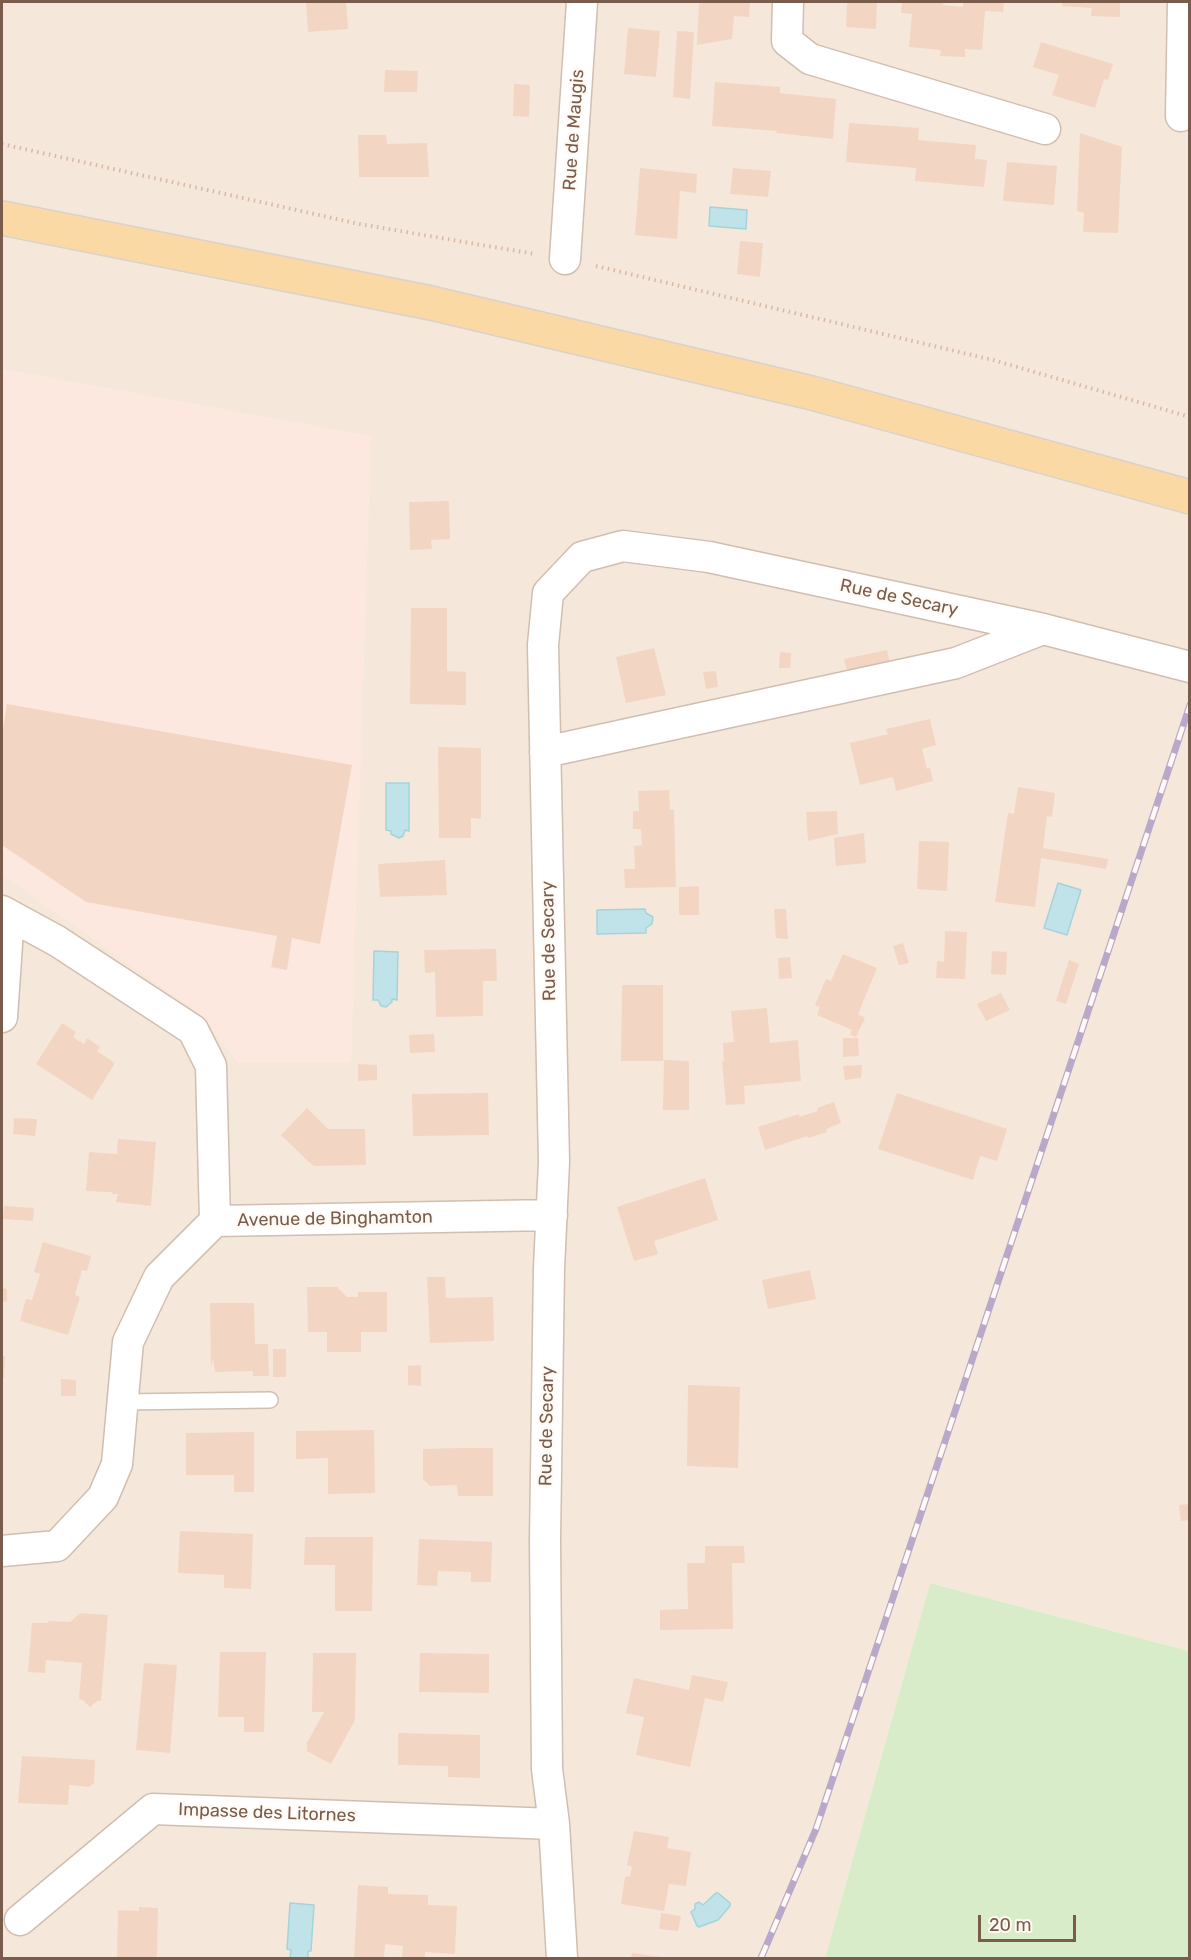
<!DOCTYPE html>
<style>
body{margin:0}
#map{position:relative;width:1191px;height:1960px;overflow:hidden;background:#fdf6ec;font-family:Rubik,sans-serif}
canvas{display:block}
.frame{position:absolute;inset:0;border:3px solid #7a5c4d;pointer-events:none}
.scale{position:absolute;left:978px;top:1915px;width:98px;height:27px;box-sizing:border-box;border:3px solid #7a5c4d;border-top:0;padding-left:8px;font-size:18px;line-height:21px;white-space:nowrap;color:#7a5c4d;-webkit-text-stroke:4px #fffaf3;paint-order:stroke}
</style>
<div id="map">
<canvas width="1191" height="1960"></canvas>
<div class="frame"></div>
<div class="scale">20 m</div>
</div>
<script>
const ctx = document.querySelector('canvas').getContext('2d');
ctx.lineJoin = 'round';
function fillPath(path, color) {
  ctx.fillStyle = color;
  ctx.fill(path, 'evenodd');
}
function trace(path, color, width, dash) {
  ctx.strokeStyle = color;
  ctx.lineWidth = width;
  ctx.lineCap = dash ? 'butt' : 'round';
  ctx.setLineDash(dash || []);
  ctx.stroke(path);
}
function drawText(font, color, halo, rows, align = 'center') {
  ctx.font = font + ' Rubik,sans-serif';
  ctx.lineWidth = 4.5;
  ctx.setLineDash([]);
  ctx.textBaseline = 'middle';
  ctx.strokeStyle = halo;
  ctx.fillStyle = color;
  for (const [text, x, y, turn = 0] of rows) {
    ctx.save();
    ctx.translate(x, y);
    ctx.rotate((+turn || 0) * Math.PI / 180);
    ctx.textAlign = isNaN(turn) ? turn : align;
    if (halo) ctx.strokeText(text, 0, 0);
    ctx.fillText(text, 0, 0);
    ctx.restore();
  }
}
fillPath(new Path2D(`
 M2,2h1187v1649l-259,-68 -105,375h-823z`), '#f5e8da');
fillPath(new Path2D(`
 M2,369l369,67 -20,627h-113l-38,-49 -198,-139z`), '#fde8e0');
fillPath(new Path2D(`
 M930,1583l259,68v307h-364z`), '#d8ecc9');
const water = new Path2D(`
 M710,207l37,3 -1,19 -37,-3z
 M386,783h23v48l-4,-1 -2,6 -4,2 -8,-4v-3l-5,-1z
 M1058,883l23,7 -14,45 -23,-7z
 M645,909l1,4 7,4 -1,7 -6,4v5l-49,1v-24z
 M374,951l24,1 -1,48 -5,-1v3l-6,5 -5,-1 -3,-6h-5z
 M716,1893h2l12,10v3l-12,14 -19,7 -2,-1 -6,-14 4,-3v-5l4,-2 4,3z
 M290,1903l24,2 -3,46h-3v7h-18l1,-8 -4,-1z`);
fillPath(water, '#bfe3e8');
trace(water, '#a5d3da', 1.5);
fillPath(new Path2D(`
 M306,2h40l2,27 -40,3z
 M699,2h51l-1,15 -15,-1 -2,23 -35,6z
 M847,2h30l-1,27 -30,-2z
 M902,2h42l-1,3 20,2v-5h41l-1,10 -18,-1 -3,39 -17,-1v8l-25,-1 1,-6 -32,-3 3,-33 -11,-1z
 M1062,2h58v15l-29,-1 1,-8 -30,-2z
 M628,28l32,3 -4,46 -32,-3z
 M677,31l17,1 -4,67 -17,-2z
 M1041,42l72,22 -5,16 -4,-1 -9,29 -43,-13 7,-20 -26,-8z
 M385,70l33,1 -1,21h-33z
 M715,82l65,5v6l56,6 -3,40 -57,-6 1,-2 -65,-5z
 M514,84l16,1 -1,32 -16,-1z
 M849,123l70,5 -1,12 58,5 -1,14 12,1 -3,27 -69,-6 1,-13 -70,-6z
 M1080,133l42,14 -4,86 -35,-1 1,-19 -7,-2z
 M358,135h28l1,9 40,-1 2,34h-70z
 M1007,162l50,4 -3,39 -51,-4z
 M640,168l57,6 -1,19 -16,-2 -3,48 -42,-4z
 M733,168l38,3 -3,26 -38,-3z
 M740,241l23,2 -3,34 -23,-3z
 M449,501l1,38 -19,1 1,9 -22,1 -1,-48z
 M411,608h36v63l19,1v33l-56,-1z
 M654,648l12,47 -40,8 -10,-46z
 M887,650l3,14 -42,9 -4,-14z
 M780,652l11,1 -1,15h-11z
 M716,671l2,16 -12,2 -3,-17z
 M7,704l345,61 -32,179 -28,-6 -5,32 -16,-3 6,-31 -191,-34 -84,-57v-111z
 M930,719l6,26 -14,4 5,20 3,-1 3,13 -37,10 -3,-14 -33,8 -10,-42 38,-9 -2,-5z
 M438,747l43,1v71l-10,-1v20h-32z
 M1018,787l37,6 -3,24 -5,-1 -4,32 65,11 -2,10 -65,-11 -6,49 -40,-5 13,-89 6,1z
 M669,790l1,20h4l2,77 -51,1 -1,-19h11l-1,-23 8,-1 -1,-16h-8v-18h6l-1,-20z
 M837,811l1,23 -30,7 -2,-29z
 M864,833l2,30 -30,3 -2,-28z
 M919,841l30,1 -2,49 -30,-2z
 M445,860l2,35 -67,2 -2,-33z
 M699,886v29h-20v-28z
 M774,909h12l2,30 -12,-1z
 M945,931l22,1 -2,47 -29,-1 1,-17 7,1z
 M903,943l6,20 -10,2 -6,-19z
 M496,949l1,32h-14v35l-47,1 -1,-45 -10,1 -1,-23z
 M992,951l15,1 -1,23 -15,-1z
 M843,954l34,14 -19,46 7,4 -9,19 -6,-2 2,-5 -35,-15 3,-8 -5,-2 11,-26 5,2z
 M790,957l2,21 -13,1 -1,-21z
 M1069,960l10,4 -13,40 -10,-3z
 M622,985h41v76h-42z
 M1001,993l9,17 -24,11 -9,-17z
 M767,1008l3,35 28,-3 3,41 -57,5 1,18 -19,1 -4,-44h2l-1,-18 11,-1 -3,-31z
 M62,1023l14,9 -3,5 11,7 3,-6 13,9 -3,4 18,12 -23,37 -56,-36z
 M434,1034l1,18 -25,1 -1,-18z
 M843,1038h15l1,18 -16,1z
 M664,1060l25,1v49h-26z
 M358,1064l19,1v15l-19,1z
 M862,1065l-1,13 -16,2 -2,-14z
 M488,1093l1,42 -76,1 -1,-42z
 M897,1093l110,36 -10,32 -17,-5 -7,24 -95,-31z
 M834,1102l7,21 -15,6 1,3 -19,6 -1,-2 -42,14 -7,-23 41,-13v3l19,-6 -1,-3z
 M307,1108l21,21h37l1,36 -52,1 -6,-5 -27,-26z
 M14,1118l23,1 -2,17 -22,-2z
 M118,1139l38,3 -5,64 -35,-4 2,-8h-6v-2l-26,-1 3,-39 28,2z
 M705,1178l13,42 -64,21 4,13 -24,7 -17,-54z
 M4,1206l30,2 -1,13 -30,-2z
 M43,1242l48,14 -4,15 -5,-1 -7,25 5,2 -12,38 -48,-14 6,-22 6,1 8,-26 -6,-2z
 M810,1270l6,29 -48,10 -6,-29z
 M427,1277h18l1,21 47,-1 1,44 -64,2z
 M307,1287h30l10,10h11v-5h29v40h-26v20h-34v-20h-19z
 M2,1288l5,1v13l-5,-1z
 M210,1303h44l1,41h13l1,32h-16v-5l-38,1 -2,-14 -1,6h-1z
 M273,1349h13v28h-13z
 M2,1356h3l-1,22h-2z
 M421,1365v21l-13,-1v-19z
 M61,1379l15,1v16h-15z
 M688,1385l52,2 -2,81 -51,-2z
 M374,1430l1,63 -47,1v-36l-32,1v-28z
 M254,1432v60h-20v-17h-48v-42z
 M461,1448h32v48h-35l-1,-11 -27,1 -7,-7v-30z
 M1189,1504l1,16 -9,1 -2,-16z
 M180,1531l73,3 -2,55 -27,-1v-13l-46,-2z
 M305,1537h68l-1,74h-37v-46h-31z
 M419,1539l73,3 -1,40h-20v-10l-33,-1 -1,15 -20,-1z
 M705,1546h39l1,17h-13l1,66 -73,1v-20l28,-1 -1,-46h18z
 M80,1613l28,2 -7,86h-4l-7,6 -7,-7 -4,-1 3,-36 -36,-3 -1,13 -17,-1 4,-49h15l1,-2 22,1z
 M220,1652h46l-2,80h-20v-15h-26z
 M313,1653h43l-1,67 -24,44 -24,-13v-8l17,-31h-12z
 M420,1653l69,1v39l-70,-1z
 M144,1663l33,2 -7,88 -34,-3z
 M692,1675l36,7 -5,20 -18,-4 -15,69 -54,-12 8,-38 -18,-4 8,-35 55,12z
 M398,1733l82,2v43l-32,-1v-11l-50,-1z
 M22,1756l73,4 -1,23 -5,4 -20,-2 -1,20 -50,-2z
 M634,1831l35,6 -2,11 24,4 -5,34 -17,-2 -5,27 -43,-7 4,-27 5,-1 2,-9 -5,-2z
 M358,1885l30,2v7l40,1v10l29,1 -2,48 -30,-2v6h-23l1,-12 -18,-2 -1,14h-30z
 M139,1907l19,1 -1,50h-40l1,-48 21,1z
 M661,1913l20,3 -3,15 -19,-2z
 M632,1953l30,4v1h-31z`), '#f3d5c3');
const service = new Path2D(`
 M122,1402l148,-2`);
const minor = new Path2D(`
 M788,2l-1,39 23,18 235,70
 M1181,116l2,-114
 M565,259l17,-257
 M545,752l411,-89 87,-34
 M2,911l55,30 136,89 18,36 4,155 337,-6
 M2,1017l7,-102
 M2,1551l55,-5 46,-49 14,-33 11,-122 31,-65 56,-56
 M20,1920l133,-111 401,15
 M562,1958l-8,-134 -7,-55 -2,-229 4,-272 5,-106 -11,-517 5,-52 34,-36 41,-11 86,11 334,72 147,38`);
const primary = new Path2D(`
 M2,218l429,85 381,90 378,104`);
trace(service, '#d1beb0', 18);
trace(minor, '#d1beb0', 33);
trace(primary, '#dad1cd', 36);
trace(new Path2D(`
 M2,144l357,80 176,30
 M596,266l397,94 197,57`), '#d9b8a5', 4, [1.5, 4.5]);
trace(service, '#fff', 15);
trace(minor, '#fff', 30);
trace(primary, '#fbd9a5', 33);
const rail = new Path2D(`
 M761,1958l55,-129 374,-1124`);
trace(rail, '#b9a8c9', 7);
trace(rail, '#fffaf3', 4.5, [14]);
drawText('18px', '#7a5c4d', '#fffaf3', [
 ["Rue de Maugis",574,130,-86],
 ["Rue de Secary",899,598,12],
 ["Rue de Secary",549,941,-91],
 ["Avenue de Binghamton",335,1219,-1],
 ["Rue de Secary",547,1426,-89],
 ["Impasse des Litornes",267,1813,2]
]);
</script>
